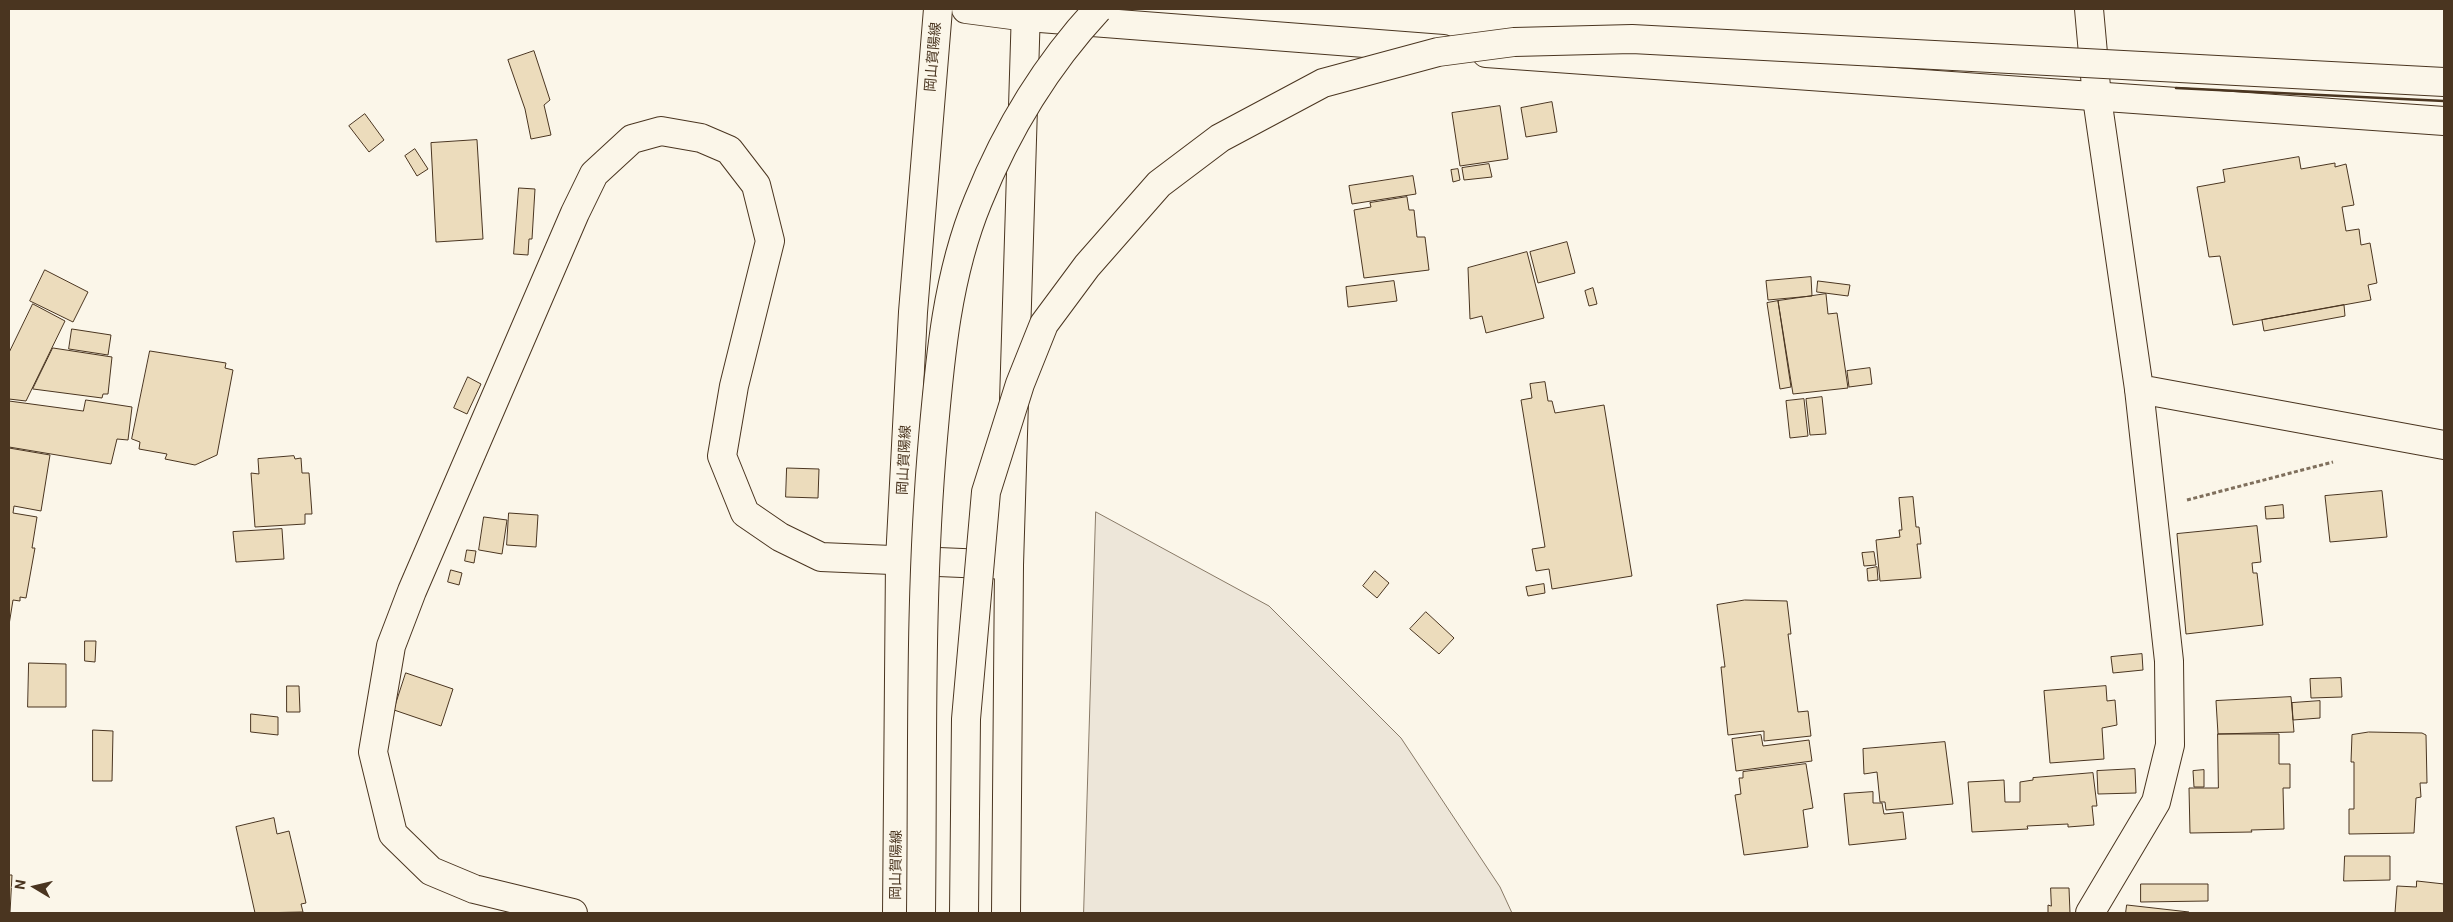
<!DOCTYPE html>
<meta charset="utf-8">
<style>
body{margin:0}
#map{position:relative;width:2453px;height:922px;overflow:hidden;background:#fbf6e9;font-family:Roboto,sans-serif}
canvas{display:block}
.frame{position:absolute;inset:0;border:10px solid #4a3520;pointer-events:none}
.north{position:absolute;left:10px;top:862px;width:50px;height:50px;-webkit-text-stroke:4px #fbf6e9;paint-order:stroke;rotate:279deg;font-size:14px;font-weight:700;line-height:20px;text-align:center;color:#4a3520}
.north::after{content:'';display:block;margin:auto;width:18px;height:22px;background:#4a3520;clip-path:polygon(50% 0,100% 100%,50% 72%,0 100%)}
</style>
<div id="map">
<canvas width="2453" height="922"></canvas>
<div class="frame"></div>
<div class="north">N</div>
</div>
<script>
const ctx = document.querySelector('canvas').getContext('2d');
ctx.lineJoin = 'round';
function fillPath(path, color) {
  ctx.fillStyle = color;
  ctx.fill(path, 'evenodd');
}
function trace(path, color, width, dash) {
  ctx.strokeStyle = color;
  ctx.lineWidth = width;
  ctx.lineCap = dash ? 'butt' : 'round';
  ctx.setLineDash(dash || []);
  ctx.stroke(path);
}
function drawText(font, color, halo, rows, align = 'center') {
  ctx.font = font + ' Roboto,"Noto Sans JP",sans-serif';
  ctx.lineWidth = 4;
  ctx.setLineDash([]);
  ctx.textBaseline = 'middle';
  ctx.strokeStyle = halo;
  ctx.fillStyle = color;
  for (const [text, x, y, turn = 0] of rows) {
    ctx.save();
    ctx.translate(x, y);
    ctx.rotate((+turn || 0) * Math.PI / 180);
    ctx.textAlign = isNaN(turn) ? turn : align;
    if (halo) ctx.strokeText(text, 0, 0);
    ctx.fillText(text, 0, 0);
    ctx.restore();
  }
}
const green = new Path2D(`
 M1096,512l173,94 132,132 99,149 12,26h-428z`);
fillPath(green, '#ede6d9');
trace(green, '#887966', 1);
const building = new Path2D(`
 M534,51l16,49 -6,5 7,30 -20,4 -6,-30 -17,-49z
 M1552,102l5,30 -31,5 -5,-29z
 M1500,106l8,53 -48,7 -8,-53z
 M365,114l19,26 -15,12 -20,-26z
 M477,140l6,99 -47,3 -5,-99z
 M415,149l13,20 -11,7 -12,-20z
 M2299,157l2,12 34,-6v4l11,-3 8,41 -12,2 4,24 13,-2 2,16 9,-2 7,40 -9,2 3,15 -138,25 -13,-69 -11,1 -12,-70 28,-5 -2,-12z
 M1489,164l3,13 -28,3 -2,-12z
 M1458,169l2,11 -7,2 -2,-12z
 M1413,176l3,18 -64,10 -3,-18z
 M519,188l16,1 -3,50h-3l-1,16 -14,-1z
 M1407,197l2,13h5l3,27h8l4,33 -65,8 -10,-68 17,-3 -1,-4z
 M1567,242l8,31 -37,10 -8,-31z
 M1527,252l17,66 -58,15 -4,-17 -12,3 -2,-51z
 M45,270l43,22 -15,30 -43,-21z
 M1811,277l1,19 -44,4 -2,-19z
 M1394,281l3,20 -49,6 -2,-20z
 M1818,281l32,4 -2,11 -31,-4z
 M1593,288l4,16 -8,2 -4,-15z
 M1826,294l2,20 9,-1 11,75 -55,6 -15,-93z
 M1778,301l13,86 -11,2 -13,-86z
 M33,304l32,17 -39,80 -17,-2v-46z
 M2344,305l1,11 -81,15 -2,-11z
 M72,329l39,6 -3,20 -39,-6z
 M53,348l59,9 -4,37h-5l-1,4 -69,-9z
 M150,351l76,12 -1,5 8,2 -16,85 -22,10 -30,-6 2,-5 -28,-5 1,-7 -8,-3z
 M1870,368l2,16 -23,3 -2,-16z
 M468,377l13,7 -14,30 -13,-6z
 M1545,382l3,19h4l3,12 49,-8 28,171 -80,13 -3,-20 -13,2 -4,-22 13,-2 -24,-147 11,-2 -2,-14z
 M1822,397l4,37 -16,1 -4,-36z
 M1804,399l4,37 -18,2 -4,-37z
 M86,400l46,7 -4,33 -11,-1 -6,25 -102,-17v-46l74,10z
 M9,448l41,7 -9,56 -27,-5 -1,7 24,4 -5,31h3l-9,50 -6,-1v4l-7,-1 -4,25z
 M294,456l1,3 6,-1 1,15h7l3,41h-7v10l-50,3 -4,-54 8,1 -1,-15z
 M787,468l32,1 -1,29 -32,-1z
 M2382,491l5,46 -57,5 -5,-46z
 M1913,497l3,30h3l2,17h-4l4,34 -41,3 -4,-41 24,-3 -1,-7h3l-3,-32z
 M2283,505l1,13 -18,1 -1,-12z
 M509,513l29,2 -2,32 -29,-2z
 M484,517l23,3 -5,34 -23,-4z
 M2257,526l4,36 -9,1 1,10h4l6,52 -77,9 -9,-100z
 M282,529l2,30 -48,3 -3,-30z
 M467,550l9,1 -2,12 -9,-2z
 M1874,552l2,13 -12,1 -2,-13z
 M1877,567l1,13 -10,1 -1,-12z
 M451,570l11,3 -3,12 -11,-3z
 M1375,571l14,12 -12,15 -14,-12z
 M1544,584l1,9 -17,3 -2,-9z
 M1745,600l42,1 4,33h-3l10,78 10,-1 3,25 -47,5v-10l-36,4 -7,-68h4l-8,-62z
 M1426,612l28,26 -15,16 -29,-25z
 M85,641h11l-1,21 -10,-1z
 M2142,654l1,16 -30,3 -2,-16z
 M29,663l37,1v43h-38z
 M406,673l47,16 -12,37 -47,-16z
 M2341,678l1,19 -31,1 -1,-19z
 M287,686h12l1,26h-13z
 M2106,686l1,15 8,-1 2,25 -15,3 2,31 -54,4 -6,-72z
 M2291,697l3,35 -76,2 -2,-33z
 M2320,701v17l-27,2 -1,-17z
 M251,714l27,3v18l-27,-3z
 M93,730l20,1 -1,50h-19z
 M2369,732l53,1 4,2 1,48h-7l1,14 -5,1 -2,35 -65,1v-25h5v-47h-3l1,-27z
 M2218,734h61v30h11v24h-7l1,41 -33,1 1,2 -62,1 -1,-45h29z
 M1761,735l2,11 46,-6 3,21 -76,10 -4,-32z
 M1945,742l8,62 -67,6 -1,-8h-5l-3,-30 -13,2 -1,-25z
 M1806,764l7,44 -10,2 5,37 -64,8 -9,-60 6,-1 -2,-16h4v-6z
 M2135,769l1,24 -38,1 -1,-23z
 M2204,770v17h-10l-1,-16z
 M2093,773l4,33h-5l2,19 -26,2v-3l-41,2 1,3 -56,3 -4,-50 36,-2 1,22h15v-20l13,-2v-2z
 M1873,792v11h9l2,11 19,-2 3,27 -57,6 -5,-51z
 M274,818l3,16 12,-3 17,72 -5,1 2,8 -48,1 -19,-86z
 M2345,856h45v24l-46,1z
 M9,875h3l-2,38h-1z
 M2417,881l27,3v29h-49l2,-27 19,1z
 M2141,884h67v17l-67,1z
 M2051,888h18l1,25h-22v-8l3,1z
 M2127,905l62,7v1h-63z`);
fillPath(building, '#ecdcbc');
trace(building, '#4a3520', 1);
const street = new Path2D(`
 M2089,9l8,89
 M2090,913l66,-111 14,-57 -1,-84 -30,-272`);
const secondary = new Path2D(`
 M2097,98l42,291 305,56
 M573,913l-99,-24 -43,-18 -38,-37 -20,-82 18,-106 21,-55 163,-378 19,-39 38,-35 29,-8 40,7 28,12 27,35 14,56 -36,145 -12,70 23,57 35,24 41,20 188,8`);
const primary = new Path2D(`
 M897,913l3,-353 13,-248 25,-303
 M1006,913l3,-348 17,-556`);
const highway = new Path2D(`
 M966,9l61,8 416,32
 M1486,53l958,68
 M964,913l1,-99`);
trace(street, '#4a3520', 30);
trace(secondary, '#4a3520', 30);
trace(primary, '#4a3520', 30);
trace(highway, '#4a3520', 30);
trace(new Path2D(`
 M2187,500l146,-38`), '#7f6f5c', 3, [4, 2.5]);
trace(street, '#fbf6e9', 28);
trace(secondary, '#fbf6e9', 28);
trace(primary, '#fbf6e9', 28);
trace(highway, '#fbf6e9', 28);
const highwayBridge = new Path2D(`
 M965,814l1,-95 20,-227 34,-108 24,-60 43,-58 72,-82 61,-46 103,-55 115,-31 76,-10 118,-3 812,43
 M921,913c2,-158 -2,-317 12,-475 7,-80 14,-162 45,-237 29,-72 68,-136 120,-192`);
trace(highwayBridge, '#4a3520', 30, []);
trace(highwayBridge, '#fbf6e9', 28);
trace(new Path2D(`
 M2176,88l268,13`), '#4a3520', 2.5);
drawText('14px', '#4a3520', '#fbf6e9', [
 ["岡山賀陽線",934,57,-85],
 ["岡山賀陽線",905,460,-87],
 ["岡山賀陽線",897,865,-89]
]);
</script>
